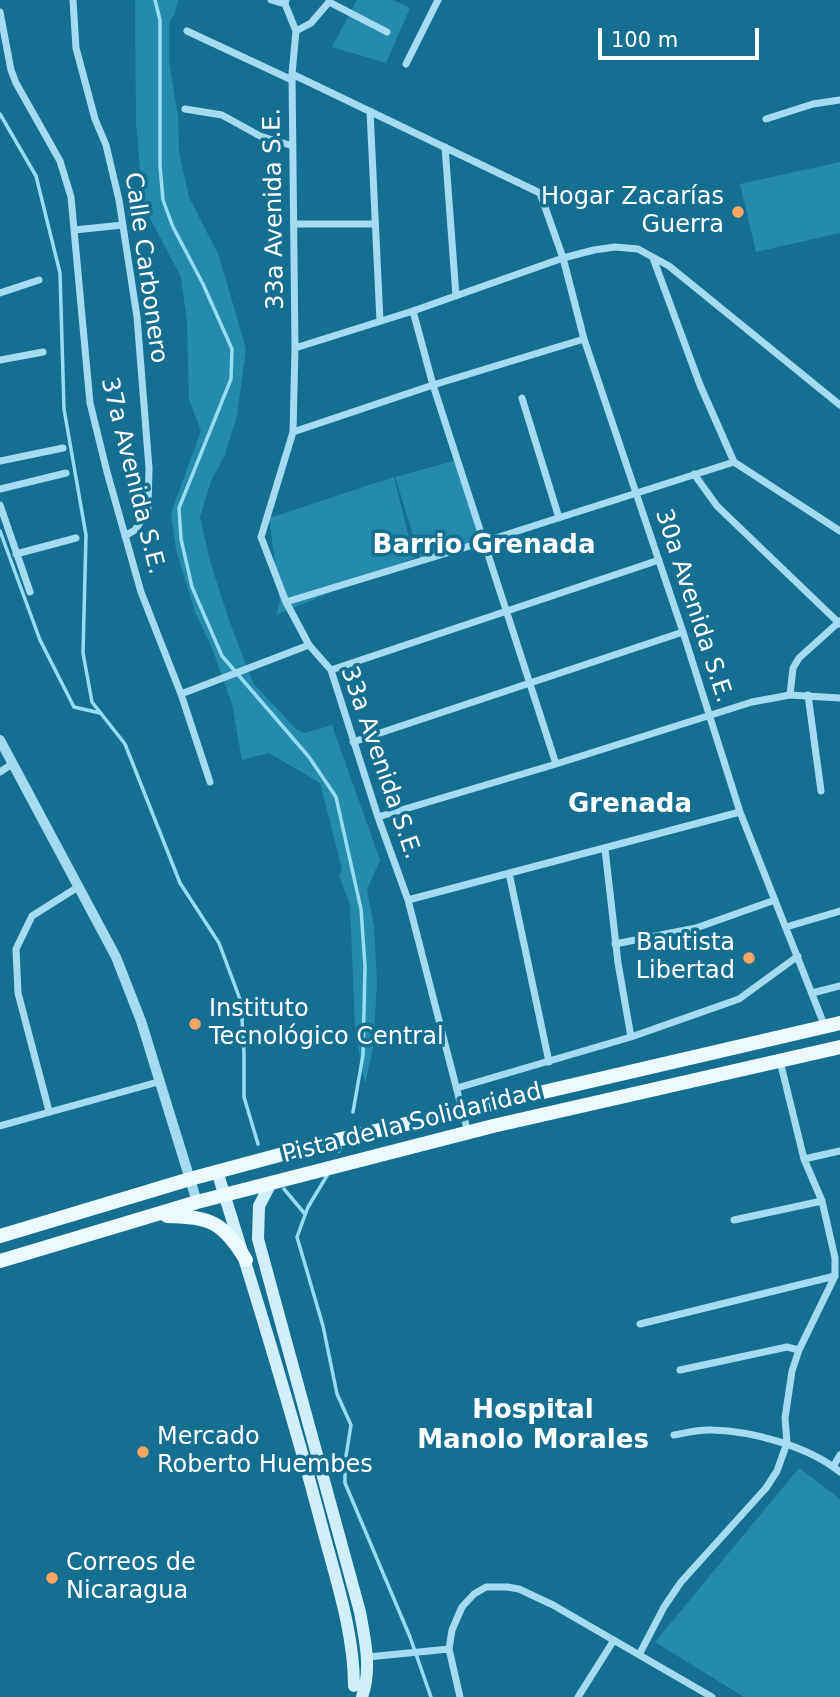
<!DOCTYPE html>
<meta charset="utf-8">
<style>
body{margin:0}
#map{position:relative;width:840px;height:1697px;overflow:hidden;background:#156f92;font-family:"DejaVu Sans",sans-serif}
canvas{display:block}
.scale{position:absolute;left:598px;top:28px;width:161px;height:32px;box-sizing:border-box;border:4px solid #fff;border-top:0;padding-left:9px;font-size:21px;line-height:24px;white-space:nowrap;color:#fff;-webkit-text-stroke:5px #156f92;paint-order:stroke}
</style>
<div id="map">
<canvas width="840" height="1697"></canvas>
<div class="scale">100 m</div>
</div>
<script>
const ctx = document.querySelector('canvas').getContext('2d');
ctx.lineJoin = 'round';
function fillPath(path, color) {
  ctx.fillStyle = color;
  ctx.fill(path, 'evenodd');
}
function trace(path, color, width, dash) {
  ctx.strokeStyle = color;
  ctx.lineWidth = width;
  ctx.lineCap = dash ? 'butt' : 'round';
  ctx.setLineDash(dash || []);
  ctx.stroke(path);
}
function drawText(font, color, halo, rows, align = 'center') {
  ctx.font = font + ' "DejaVu Sans",sans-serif';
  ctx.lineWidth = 7;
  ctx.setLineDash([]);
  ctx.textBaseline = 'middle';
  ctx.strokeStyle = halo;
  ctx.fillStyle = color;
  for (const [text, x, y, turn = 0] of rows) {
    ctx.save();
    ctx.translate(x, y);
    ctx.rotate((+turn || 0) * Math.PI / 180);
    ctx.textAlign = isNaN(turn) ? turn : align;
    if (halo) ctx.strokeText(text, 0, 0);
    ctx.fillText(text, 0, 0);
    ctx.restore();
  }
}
fillPath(new Path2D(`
 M135,0h43l-3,14 -6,8v40l9,54 1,36 10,45 30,59 27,93 -9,67 -13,41 -13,24 -11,36 10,44 19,59 24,63 44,47 7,3 28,-8 48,135 -13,30 7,36 3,57 -4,65 -8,36 -10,-53 -5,-127 -11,-28 3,-7 -22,-86 -51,-30 -27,7 -10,-56 -20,-56 -17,-36 -19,-62 -5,-37 30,-82 -12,-31 -2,-77 -6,-46 -38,-72 -7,-82z
 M357,0h36l17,8 -24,55 -54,-16z
 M840,162v71l-84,19 -16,-68z
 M457,460l26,82 -62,18 -26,-83z
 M394,477l20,81 -138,57 4,-13 -11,-84z
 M799,1468l41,31v198h-96l-89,-55z`), '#248aae');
trace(new Path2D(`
 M155,0l5,20v146l3,34 10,27 30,57 29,65 -1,30 -52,129 2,31 11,48 30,69 87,101 27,40 25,112 4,57 -2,89 -10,57
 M0,114l36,62 24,97 4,136 22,126 -3,118 9,49 33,42 55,139 39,60 22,59 3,51v44l14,47
 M0,531l40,109 34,67 26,6
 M339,1151l1,-3
 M328,1174l-20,33 -11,30 26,89 14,68 14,31 -6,37v21l65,154 21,60
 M284,1189l21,25`), '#95dcf4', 3.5);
trace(new Path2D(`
 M73,0l3,48 19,71 11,26 13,55 18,117 12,151 -1,42 -13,20 -10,6
 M271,0l14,4
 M286,0l-1,4 11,27 -4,43 3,274 -2,84 -32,105 25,65 23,43 22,25 47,147 30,83 60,233
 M0,12l11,58 5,13 44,78 11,36 19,206 17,69 34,120 40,102 128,-49
 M187,31l105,49
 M296,31l15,-8 18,-21 58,30
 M406,64l32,-64
 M292,74l248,119 23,65 21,81 99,293 57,180 85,215
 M185,109l37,6 38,21 33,10
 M370,111l10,210
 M766,119l47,-15 27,-4
 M445,147l11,149
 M294,224h80
 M74,230l49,-5
 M653,258l47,127 34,77
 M0,293l39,-13
 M413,311l20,74 123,379
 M295,348l118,-37 150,-53 31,-8 21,-3 23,2 31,17 171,139
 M0,360l43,-8
 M522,398l37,120
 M293,432l140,-47 151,-46
 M0,461l63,-13
 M694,474l23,32 123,118
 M0,489l66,-16
 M0,505l30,87
 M16,554l60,-16
 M286,602l197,-60 251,-80 106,69
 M331,670l328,-110
 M181,694l29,88
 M790,695l3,-27 6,-10 41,-37
 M808,695l13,96
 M353,742l330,-110
 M0,772l12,-8
 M378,817l178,-53 196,-62 38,-7 50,3
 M605,849l13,114 13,74
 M509,873l40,189
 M408,900l332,-88
 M786,927l54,-16
 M615,944l81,-16 79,-28
 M812,993l28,-7
 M457,1088l174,-51 108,-38 59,-43
 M49,1111l-31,-118 -2,-44 16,-33 46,-29
 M0,1126l158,-44
 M804,1159l36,-8
 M734,1220l88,-19
 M640,1324l195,-48
 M680,1370l107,-23 12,3
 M674,1435c12,-2 25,-6 38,-5 40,1 96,16 128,42
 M833,1467l7,-12
 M639,1655l25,-48 17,-25 85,-94 11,-17 10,-28 -2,-25 7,-47 7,-21 36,-74v-18l-13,-57 -18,-42 -24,-98
 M368,1657l81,-8
 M460,1697l-11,-48 3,-19 10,-23 12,-13 12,-7h21l12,2 34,16 159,92
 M578,1697l36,-57`), '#a3dcf1', 7);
trace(new Path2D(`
 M0,740l116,217 25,64 56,181`), '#a3dcf1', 10);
trace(new Path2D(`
 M217,1171c36,116 72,231 103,348 14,55 34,111 34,167
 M271,1183l-12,23 -1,33 102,373c5,28 12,57 2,85`), '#d1effb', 12);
trace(new Path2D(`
 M167,1216c44,1 56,6 79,44
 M0,1236l190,-57 134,-36 516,-120
 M0,1261l197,-59 296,-76 347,-79`), '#ecf9ff', 14);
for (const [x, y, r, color] of [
 [738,212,7,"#ffa562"],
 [749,958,7,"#ffa562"],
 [195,1024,7,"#ffa562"],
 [143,1452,7,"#ffa562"],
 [52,1578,7,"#ffa562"]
]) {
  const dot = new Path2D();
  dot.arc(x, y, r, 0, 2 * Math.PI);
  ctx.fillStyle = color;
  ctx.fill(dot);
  trace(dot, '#156f92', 2.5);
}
drawText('24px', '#fff', '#156f92', [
 ["Hogar Zacarías",724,198,"right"],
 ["Guerra",724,226,"right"],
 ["Bautista",735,944,"right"],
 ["Libertad",735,972,"right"],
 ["Instituto",209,1010],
 ["Tecnológico Central",209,1038],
 ["Mercado",157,1438],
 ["Roberto Huembes",157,1466],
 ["Correos de",66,1564],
 ["Nicaragua",66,1592]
], 'left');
drawText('24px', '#fff', '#156f92', [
 ["33a Avenida S.E.",275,209,-91],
 ["Calle Carbonero",145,268,82],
 ["37a Avenida S.E.",132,476,76],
 ["30a Avenida S.E.",693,606,72],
 ["33a Avenida S.E.",380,763,71],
 ["Pista de la Solidaridad",412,1124,-14]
]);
drawText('bold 26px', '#fff', '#156f92', [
 ["Barrio Grenada",484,546],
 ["Grenada",630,805],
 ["Hospital",533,1411],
 ["Manolo Morales",533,1441]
]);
</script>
